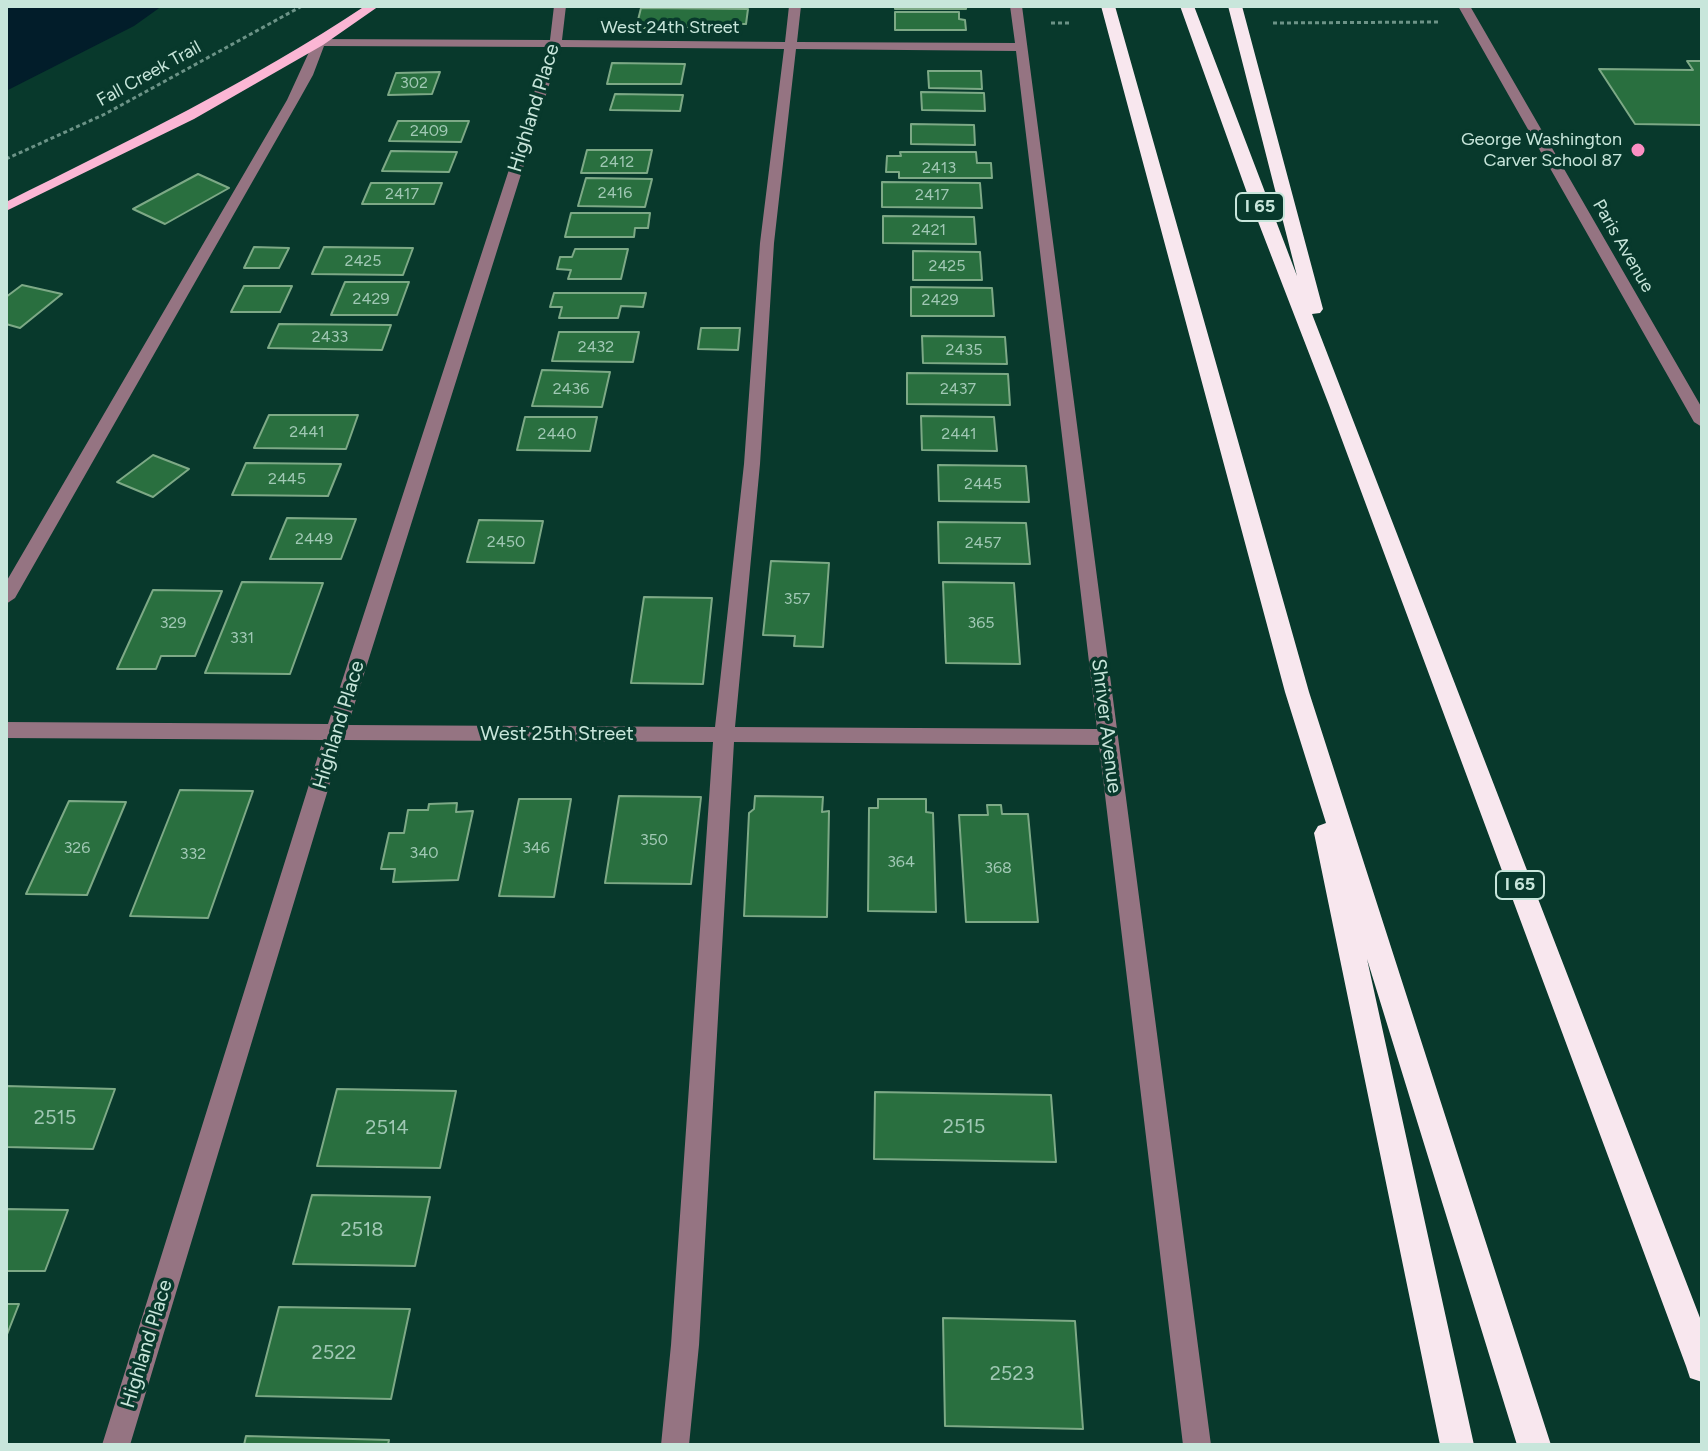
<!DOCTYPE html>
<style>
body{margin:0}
#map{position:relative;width:1708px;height:1451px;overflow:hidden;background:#08392c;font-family:Figtree,sans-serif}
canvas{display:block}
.frame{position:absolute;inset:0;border:8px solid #c8e6db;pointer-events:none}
</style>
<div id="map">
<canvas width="1708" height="1451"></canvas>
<div class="frame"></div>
</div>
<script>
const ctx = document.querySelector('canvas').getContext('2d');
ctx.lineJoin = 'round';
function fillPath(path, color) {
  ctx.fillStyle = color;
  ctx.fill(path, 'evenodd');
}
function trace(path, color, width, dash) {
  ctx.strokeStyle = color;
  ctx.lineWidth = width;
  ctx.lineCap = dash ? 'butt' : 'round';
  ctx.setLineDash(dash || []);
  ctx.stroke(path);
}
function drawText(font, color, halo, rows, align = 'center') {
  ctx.font = font + ' Figtree,sans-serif';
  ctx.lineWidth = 7;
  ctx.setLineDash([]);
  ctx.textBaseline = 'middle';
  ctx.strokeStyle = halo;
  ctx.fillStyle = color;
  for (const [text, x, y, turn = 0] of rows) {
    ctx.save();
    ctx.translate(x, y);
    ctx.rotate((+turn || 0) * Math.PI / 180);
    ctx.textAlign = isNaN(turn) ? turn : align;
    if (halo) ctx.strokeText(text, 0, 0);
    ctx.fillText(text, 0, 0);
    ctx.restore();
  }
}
fillPath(new Path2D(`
 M6,6h156l-28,20 -128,65z`), '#021d2a');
const building = new Path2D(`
 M895,6h71v3h-71z
 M641,8l107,1 -2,15h-50l-1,4h-59z
 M895,12h64v7l6,1 1,10h-71z
 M1687,61h15v64l-67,-1 -36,-55 94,1z
 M612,63l73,1 -4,20h-74z
 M928,71h53l1,18 -53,-1z
 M440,72l-8,22 -44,1 8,-22z
 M921,92l63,1 1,18 -63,-1z
 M615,94l68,1 -3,16 -70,-1z
 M398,121h71l-8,21 -72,-1z
 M911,124l63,1 1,20 -64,-1z
 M587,150h65l-5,23h-66z
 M391,151l66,1 -8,20 -67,-1z
 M900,152h76l1,11h14l1,15h-93v-6h-13l1,-16h14z
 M198,174l31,14 -64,36 -32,-15z
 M586,178l66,1 -7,28 -67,-1z
 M882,182l98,1 2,25 -100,-1z
 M371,183h71l-8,21h-72z
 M571,213h79l-2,15h-13l-1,9h-69z
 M883,216l91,1 2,27 -93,-1z
 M254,247l35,1 -10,20h-35z
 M324,247l89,1 -10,27 -91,-1z
 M575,249h53l-7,30h-53l3,-9 -14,-1 3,-12h12z
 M913,251l67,1 2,28h-69z
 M345,282h64l-12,33h-66z
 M22,285l40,9 -42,34 -14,-4v-27z
 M244,286h48l-12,26h-49z
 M911,287l81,1 2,28h-83z
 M554,293h92l-3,14 -22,-1 -3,12h-59l3,-11h-12z
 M279,324l112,1 -9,25 -114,-2z
 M701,328h39l-2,22 -40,-1z
 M559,332h80l-6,30 -81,-1z
 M922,336l83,1 2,27 -84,-1z
 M542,370l68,2 -8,35 -70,-1z
 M907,373l101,1 2,31 -103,-1z
 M269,415h89l-12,34 -92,-1z
 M921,416l73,1 3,34 -75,-1z
 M525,417h72l-7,34 -73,-1z
 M153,455l36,14 -36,28 -36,-15z
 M246,463l95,1 -13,32 -96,-1z
 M938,465l88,1 3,36 -90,-1z
 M287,518l69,1 -15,40h-71z
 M479,520l64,1 -9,42 -67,-1z
 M938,522l88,1 4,41 -91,-1z
 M771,561l58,2 -6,84 -29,-1 1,-10 -32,-1z
 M242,582l81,1 -33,91 -85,-1z
 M943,582l71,1 6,81 -74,-1z
 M153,590l69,1 -27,65h-34l-5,13h-39z
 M644,597l68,1 -9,86 -72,-1z
 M180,790l73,1 -45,127 -78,-2z
 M619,796l82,1 -10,87 -86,-1z
 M755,796l68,1 -1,15 7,-1 -2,106 -83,-1 5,-103 5,-4z
 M519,799h52l-17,98 -55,-1z
 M878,799h48v13l7,1 3,99 -68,-1 1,-103h9z
 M69,801l57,1 -39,93 -61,-1z
 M457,803l-1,9 17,-1 -15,69 -65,2 2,-13h-14l8,-36h15l4,-23h20l1,-6z
 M987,805h14l1,9h26l10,108h-72l-7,-107h29z
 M6,1086l109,3 -22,60 -87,-2z
 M337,1089l119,2 -16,77 -123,-2z
 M875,1092l176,3 5,67 -182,-3z
 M312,1195l118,2 -15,69 -122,-2z
 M6,1209l62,1 -23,61h-39z
 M6,1304h13l-13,33z
 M279,1307l131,2 -19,90 -135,-3z
 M943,1318l132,3 8,108 -138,-3z
 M246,1436l143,4 -1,5h-144z`);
fillPath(building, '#296f3f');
trace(building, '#7da986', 2);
trace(new Path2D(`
 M1051,23h19
 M1273,23l166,-1
 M6,159l99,-45 197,-108`), '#6c9387', 3, [4, 3]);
fillPath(new Path2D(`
 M554,6h12l-4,34 223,2 4,-36h12l-4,36 218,1 -5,-37h12l189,1439h-28l-84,-700 -365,-3 -35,603 -10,100h-28l10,-100 42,-603 -370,-2 -213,705h-28l221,-705 -317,-2v-16l322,2 221,-677 -225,-1 -11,29 -14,25 -284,498 -9,6v-22l281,-482 28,-61 235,1zM561,47l223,2 -24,194 -16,221 -29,263 -367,-2zM796,49l220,2 81,678 -362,-2 25,-263 14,-221z
 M1458,6h12l232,402v19l-8,-5z`), '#957482');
fillPath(new Path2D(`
 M365,6h14l-56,39 -129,74 -188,92v-9c122,-61 245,-120 359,-196z`), '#fbb6d4');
fillPath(new Path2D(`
 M1101,6h14l194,686 242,753h-34l-150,-486 107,486h-34l-126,-612 4,-7 8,-3 -41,-131z
 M1180,6h14l103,270 -69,-270h14l81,303 -3,4 -8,1 390,1009v59l-12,-4 -4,-12 -357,-961 -82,-212z`), '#f8e7ee');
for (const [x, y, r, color] of [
 [1638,150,8,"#fc8fc3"]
]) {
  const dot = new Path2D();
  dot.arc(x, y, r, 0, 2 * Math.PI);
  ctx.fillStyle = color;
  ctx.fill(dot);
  trace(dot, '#08392c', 3);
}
drawText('16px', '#a0c8b4', null, [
 ["302",414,83],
 ["2409",429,131],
 ["2412",617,162],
 ["2413",939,168],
 ["2416",615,193],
 ["2417",402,194],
 ["2417",932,195],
 ["2421",929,230],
 ["2425",363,261],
 ["2425",947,266],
 ["2429",371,299],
 ["2429",940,300],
 ["2433",330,337],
 ["2432",596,347],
 ["2435",964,350],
 ["2436",571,389],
 ["2437",958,389],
 ["2441",307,432],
 ["2440",557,434],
 ["2441",959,434],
 ["2445",287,479],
 ["2445",983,484],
 ["2449",314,539],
 ["2450",506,542],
 ["2457",983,543],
 ["357",797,599],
 ["329",173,623],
 ["365",981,623],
 ["331",242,638],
 ["350",654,840],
 ["326",77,848],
 ["346",536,848],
 ["340",424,853],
 ["332",193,854],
 ["364",901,862],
 ["368",998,868]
]);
drawText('18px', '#c8e6db', '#08392c', [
 ["West 24th Street",670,28],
 ["Fall Creek Trail",149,74,-29],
 ["Paris Avenue",1623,246,60]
]);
drawText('18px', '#c8e6db', '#08392c', [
 ["George Washington",1622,140],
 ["Carver School 87",1622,161]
], 'right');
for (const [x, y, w] of [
 [1260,207,48],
 [1520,885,48]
]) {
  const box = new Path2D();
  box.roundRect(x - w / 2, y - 14, w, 28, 6);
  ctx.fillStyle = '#08392c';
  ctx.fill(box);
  trace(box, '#c8e6db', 2);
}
drawText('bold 18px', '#c8e6db', null, [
 ["I 65",1260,207],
 ["I 65",1520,885]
]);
drawText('20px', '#c8e6db', '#08392c', [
 ["Highland Place",534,108,-73],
 ["Highland Place",339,725,-73],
 ["Shriver Avenue",1106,726,83],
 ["West 25th Street",557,734],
 ["Highland Place",147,1344,-73]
]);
drawText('20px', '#a0c8b4', null, [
 ["2515",55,1118],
 ["2515",964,1127],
 ["2514",387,1128],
 ["2518",362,1230],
 ["2522",334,1353],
 ["2523",1012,1374]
]);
</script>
